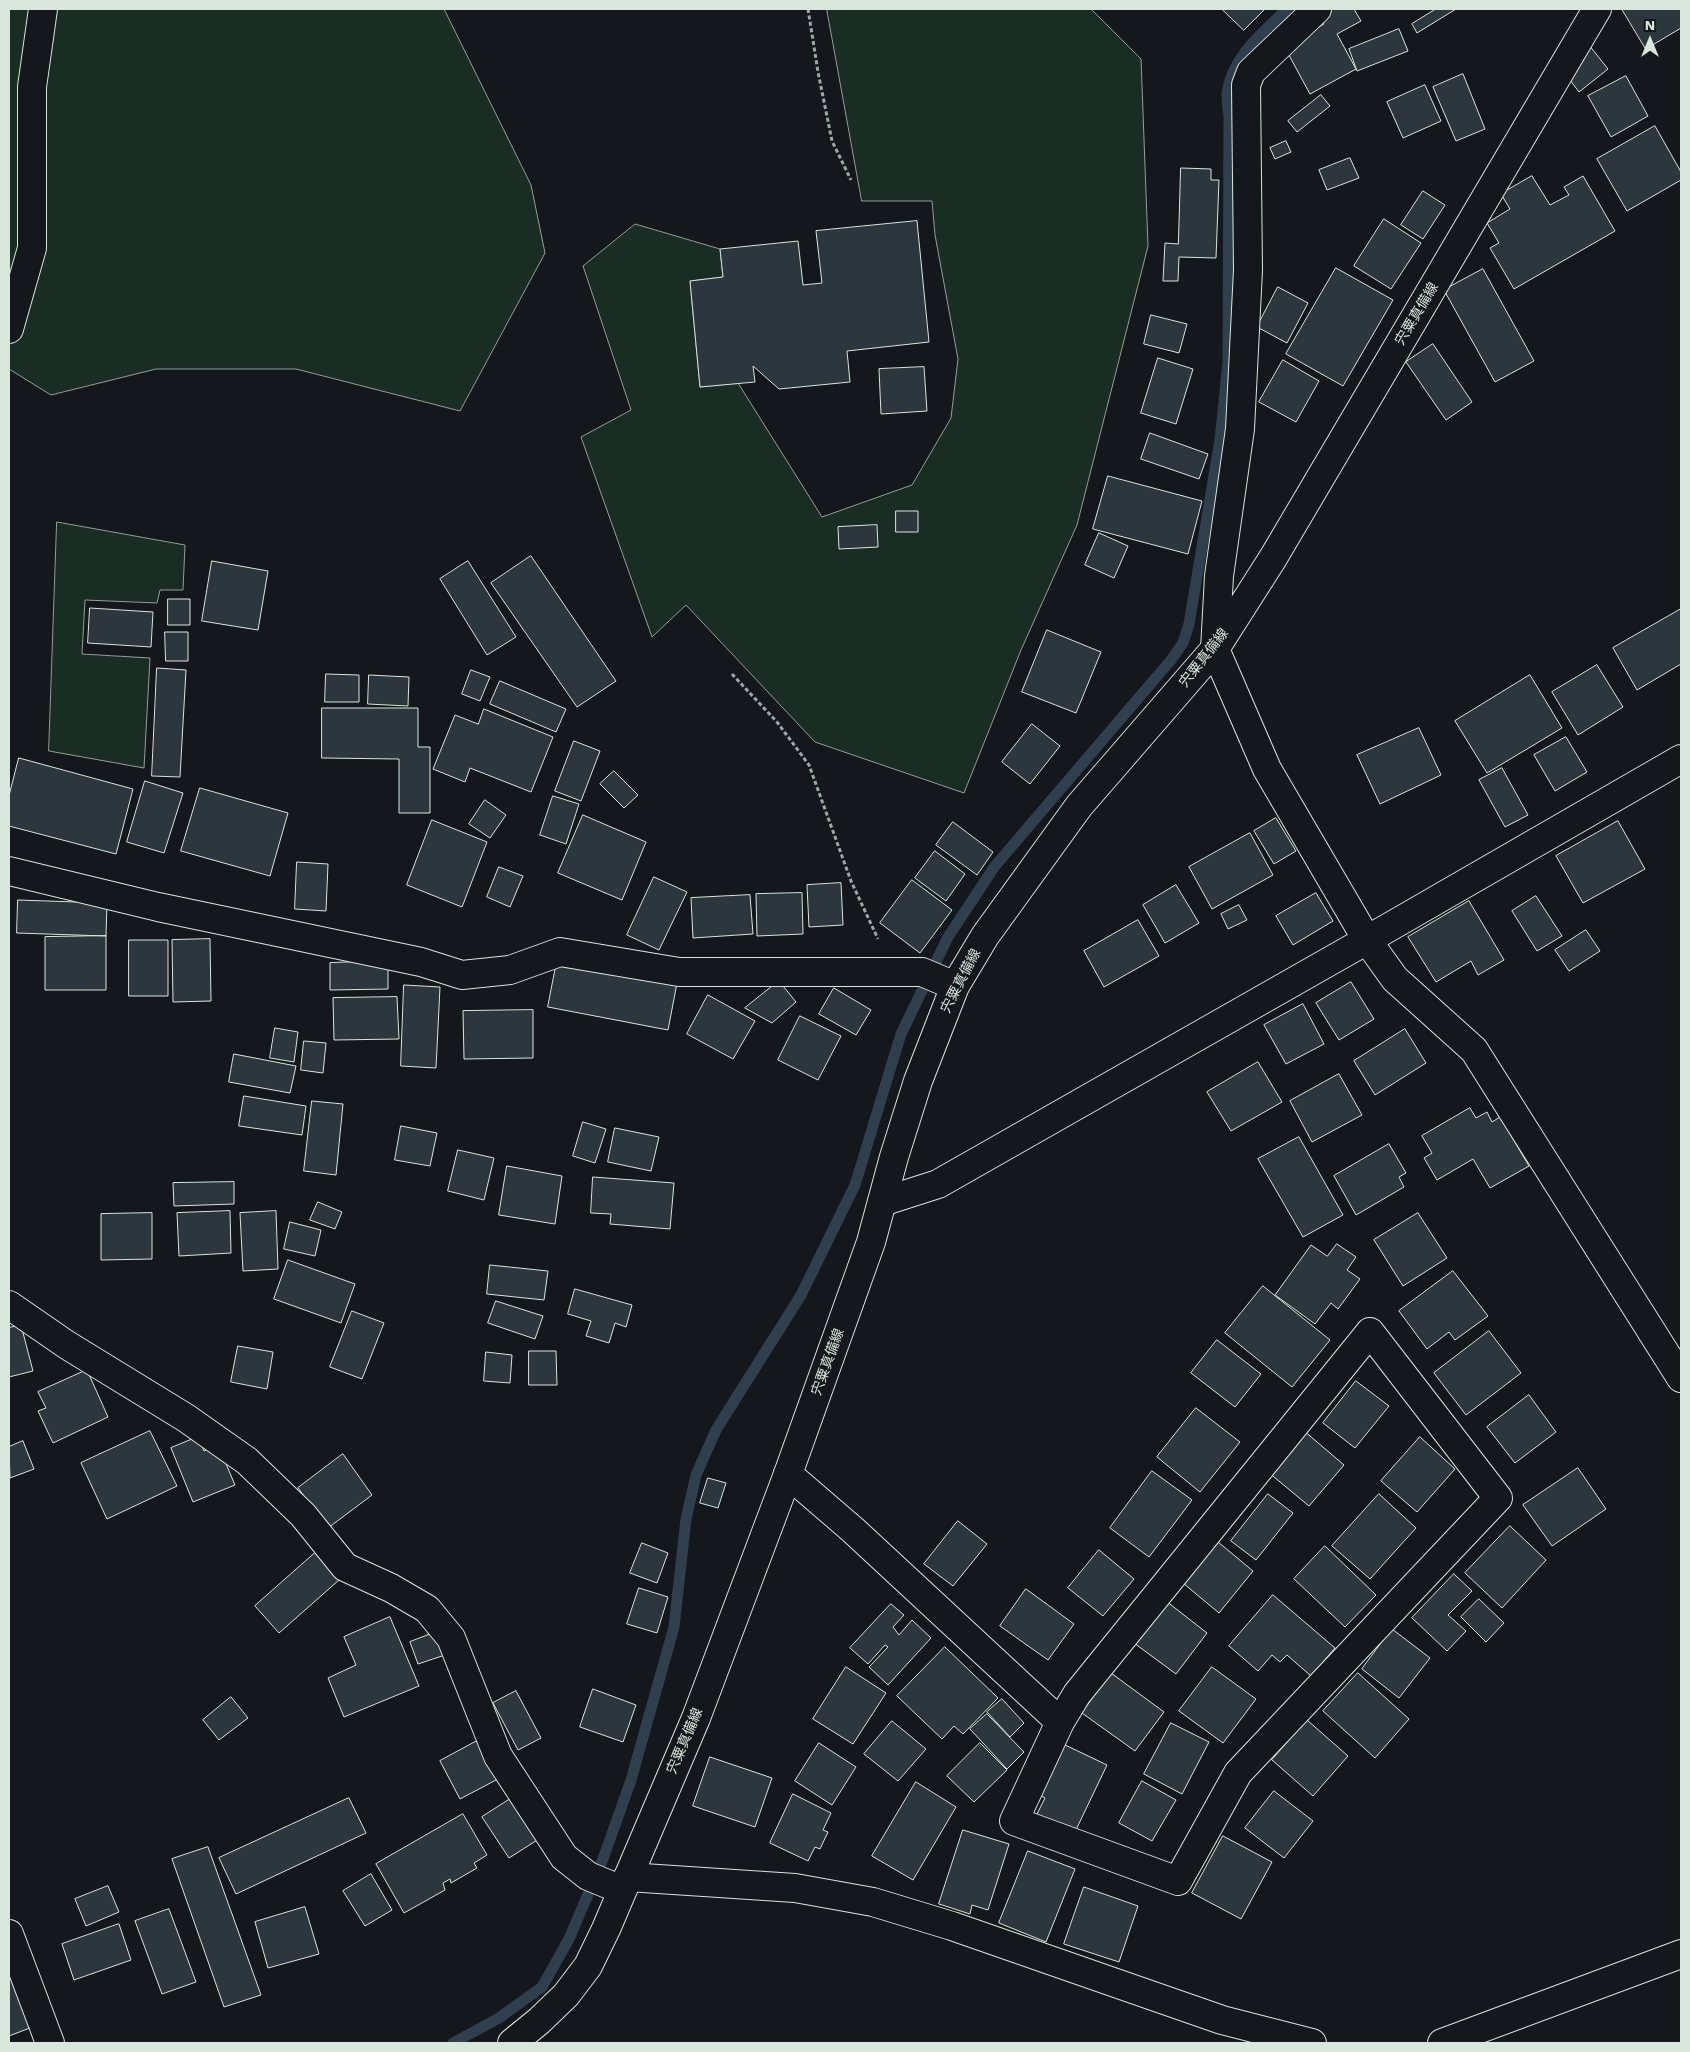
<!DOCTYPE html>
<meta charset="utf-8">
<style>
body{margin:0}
#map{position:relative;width:1690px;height:2052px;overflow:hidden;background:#14181c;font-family:"Work Sans",sans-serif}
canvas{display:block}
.frame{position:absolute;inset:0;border:10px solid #d8e6dc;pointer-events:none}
.north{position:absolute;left:1625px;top:15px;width:50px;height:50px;-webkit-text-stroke:4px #14181c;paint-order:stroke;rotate:0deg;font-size:14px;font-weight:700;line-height:20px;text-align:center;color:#d8e6dc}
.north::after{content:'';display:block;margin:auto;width:18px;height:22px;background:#d8e6dc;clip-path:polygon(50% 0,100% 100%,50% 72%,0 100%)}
</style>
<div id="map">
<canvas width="1690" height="2052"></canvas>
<div class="frame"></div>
<div class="north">N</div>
</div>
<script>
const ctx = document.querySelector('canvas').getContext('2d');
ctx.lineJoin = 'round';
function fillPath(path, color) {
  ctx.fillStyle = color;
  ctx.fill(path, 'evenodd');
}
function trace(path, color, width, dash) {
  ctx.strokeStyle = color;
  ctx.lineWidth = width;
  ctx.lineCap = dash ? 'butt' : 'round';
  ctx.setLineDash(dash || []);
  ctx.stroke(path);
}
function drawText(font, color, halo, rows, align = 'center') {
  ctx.font = font + ' "Work Sans","Noto Sans JP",sans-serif';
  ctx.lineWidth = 4;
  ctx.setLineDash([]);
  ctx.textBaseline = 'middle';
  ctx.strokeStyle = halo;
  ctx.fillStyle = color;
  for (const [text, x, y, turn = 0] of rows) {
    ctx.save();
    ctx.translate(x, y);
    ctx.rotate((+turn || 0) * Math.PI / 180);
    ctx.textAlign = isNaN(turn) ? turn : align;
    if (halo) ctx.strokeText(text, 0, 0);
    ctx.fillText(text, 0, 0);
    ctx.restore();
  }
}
const green = new Path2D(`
 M9,9h435l87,176 14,68 -85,158 -164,-42h-140l-105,26 -42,-26z
 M827,9h264l50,50 7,187 -71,279 -56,125 -57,143 -149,-51 -129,-137 -34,32 -71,-200 50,-27 -48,-144 52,-42 85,25 3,28 -33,4 10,106 38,-4 84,134 90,-32 39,-67 7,-59 -23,-124 -3,-34h-70z
 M57,522l128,23 -2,45h-23l-3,13 -72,-3 -3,54 68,4 -6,110 -95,-17z`);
fillPath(green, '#1a2d24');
trace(green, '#939e99', 1);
trace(new Path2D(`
 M453,2043l46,-25 43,-31 27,-48 34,-80 28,-79 43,-153 12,-108 10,-44 20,-45 85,-135 54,-110 46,-151 47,-97 47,-71 176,-206 12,-17 6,-19 31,-184 8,-78 1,-246c-1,-7 -2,-16 -2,-23 5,-36 36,-61 60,-84`), '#2f3f4d', 11);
const building = new Path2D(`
 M1222,9h43l-21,21z
 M1334,9h20l7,12 -24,13 19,35 -46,25 -26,-48 40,-22 -4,-8z
 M1436,9h20l-39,24 -5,-9z
 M1622,9h59v19l-35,21z
 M1399,29l9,22 -51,20 -8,-22z
 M1589,45l19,24 -29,23 -9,-12z
 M1463,74l22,55 -29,12 -23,-54z
 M1626,76l22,40 -37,21 -23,-41z
 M1425,85l16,36 -38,17 -16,-36z
 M1321,95l9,11 -33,26 -9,-11z
 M1655,126l26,46v8l-54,31 -30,-52z
 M1286,141l5,11 -16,7 -5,-11z
 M1350,158l9,20 -32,12 -8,-20z
 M1181,168l30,1v11h8l-3,78 -37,-1 -1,24h-15l2,-38 13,1z
 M1532,176l18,29 19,-10 -5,-8 19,-11 32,55 -101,58 -24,-41 9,-5 -12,-20 23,-14 -9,-15z
 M1423,191l22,14 -22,34 -22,-14z
 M1384,219l37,24 -30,46 -37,-23z
 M917,221l12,121 -82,9 3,31 -71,7 -26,-23 2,16 -55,5 -10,-106 33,-4 -3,-28 78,-8 5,44 19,-2 -6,-52z
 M1336,268l57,32 -50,86 -57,-32z
 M1483,269l51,92 -39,21 -51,-92z
 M1278,287l30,16 -21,40 -30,-16z
 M1151,315l36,9 -8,29 -35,-9z
 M1433,344l39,58 -26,18 -40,-58z
 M1158,358l35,11 -17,55 -35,-11z
 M1283,360l36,21 -23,41 -37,-20z
 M924,367l3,44 -46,3 -2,-45z
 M1150,433l58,21 -9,25 -58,-20z
 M1108,476l94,25 -14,53 -95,-25z
 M896,511h22v21h-22z
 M877,525l1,22 -39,2 -1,-22z
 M1099,533l29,13 -14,32 -29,-13z
 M531,556l85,125 -39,26 -86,-124z
 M212,561l56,10 -10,59 -56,-9z
 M468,561l48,76 -29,18 -47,-76z
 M168,599h22v26h-22z
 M90,608l63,4 -2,35 -63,-4z
 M1681,609v55l-44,26 -24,-42z
 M1047,630l54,22 -25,61 -54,-21z
 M165,632h23v29h-22z
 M1597,665l26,42 -45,28 -26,-43z
 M157,668l29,2 -6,107 -28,-1z
 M471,670l19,7 -10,24 -18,-7z
 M326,674l33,1v27h-34z
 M369,675l40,2 -1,29 -40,-2z
 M1530,675l32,53 -75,45 -32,-52z
 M500,681l66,28 -10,23 -66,-28z
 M322,708h96v39h12v66h-31v-54l-77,-1z
 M484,709l69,28 -22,55 -61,-24 -5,14 -32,-13 22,-54 23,9z
 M1032,724l28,22 -30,38 -28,-22z
 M1419,728l22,47 -61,29 -23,-49z
 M1566,737l21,35 -32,19 -21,-36z
 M574,741l26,10 -19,50 -26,-10z
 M19,758l114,31 -17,65 -107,-28v-30z
 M1502,768l26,47 -23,12 -26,-47z
 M614,771l24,24 -14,13 -24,-24z
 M145,781l38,12 -19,60 -37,-11z
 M200,788l88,25 -18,63 -89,-25z
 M553,796l26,8 -13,40 -26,-9z
 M485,800l21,15 -16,23 -21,-14z
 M583,815l63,27 -24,58 -64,-27z
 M1276,818l20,33 -22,13 -20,-33z
 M432,820l55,22 -25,65 -55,-22z
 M1618,821l27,48 -62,34 -27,-47z
 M953,822l40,30 -16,23 -41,-30z
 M1250,833l23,42 -61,34 -23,-42z
 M935,851l30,23 -19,27 -31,-23z
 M297,862l31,2 -2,47 -31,-2z
 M499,867l24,9 -13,31 -23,-10z
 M654,877l33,15 -28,58 -32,-15z
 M912,880l40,30 -32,43 -40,-30z
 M841,883l2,42 -34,2 -2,-42z
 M1176,885l23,38 -34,20 -22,-38z
 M802,893l1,41 -46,2 -1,-42z
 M1316,893l17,28 -40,24 -17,-29z
 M750,895l3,39 -60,4 -2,-40z
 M1536,896l26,40 -25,15 -25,-40z
 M18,900l89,3 -1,33 -89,-3z
 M1469,901l35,59 -26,15 -7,-14 -35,21 -28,-45z
 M1239,905l8,15 -19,9 -7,-15z
 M1138,920l21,36 -55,31 -20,-36z
 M1586,930l14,21 -31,20 -14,-21z
 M106,936v54h-61v-53z
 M210,939l1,62 -38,1 -1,-62z
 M129,940h39v56h-39z
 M388,961v28l-58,1v-27z
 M557,961l120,22 -9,47 -120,-23z
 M779,981l17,21 -24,21 -27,-15z
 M1351,982l23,37 -35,21 -23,-37z
 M404,985l36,2 -4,81 -35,-2z
 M834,988l37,22 -15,25 -37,-21z
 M708,995l47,26 -22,38 -46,-25z
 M397,997l2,42 -65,1 -1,-42z
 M1303,1004l21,40 -38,20 -22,-39z
 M533,1010v48l-69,1 -1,-48z
 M800,1016l41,20 -23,44 -40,-20z
 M275,1028l23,4 -4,30 -24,-4z
 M1405,1029l21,34 -51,32 -21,-34z
 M304,1041l22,2 -3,30 -22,-3z
 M234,1054l62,12 -6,27 -61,-11z
 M1258,1062l24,40 -51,29 -24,-39z
 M1339,1074l23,41 -50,27 -22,-41z
 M244,1096l62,10 -4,29 -63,-9z
 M312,1101l31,3 -7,71 -32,-4z
 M1470,1108l6,10 11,-6 5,10 8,-5 29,49 -39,22 -17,-29 -36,21 -13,-22 8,-5 -10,-17z
 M583,1122l23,7 -11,34 -22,-7z
 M401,1126l36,7 -7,33 -35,-6z
 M615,1128l44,9 -8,34 -43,-9z
 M1299,1137l44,78 -40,22 -45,-78z
 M1389,1144l17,29 -7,4 5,10 -48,28 -22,-39z
 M458,1150l36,8 -10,42 -36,-9z
 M507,1166l55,10 -7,48 -56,-9z
 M593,1177l81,6 -4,46 -60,-5 1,-10 -20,-1z
 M234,1182v22l-60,2 -1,-23z
 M318,1202l24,10 -7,17 -25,-9z
 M230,1211l1,42 -52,3 -2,-43z
 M276,1211l2,58 -35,2 -3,-58z
 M152,1213v46l-51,1v-46z
 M1418,1213l29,45 -44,28 -29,-46z
 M290,1222l31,8 -6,26 -31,-7z
 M1337,1244l19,13 -9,13 13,9 -22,30 -7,-6 -16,21 -40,-29 36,-50 16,11z
 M288,1260l67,24 -14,39 -67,-24z
 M490,1265l58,6 -4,29 -57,-6z
 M1453,1271l35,45 -33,24 -6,-8 -22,17 -28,-38z
 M1263,1286l67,54 -38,47 -67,-54z
 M575,1289l57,16 -6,22 -11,-4 -6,20 -23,-7 5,-15 -23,-7z
 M496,1301l47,15 -8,23 -47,-16z
 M352,1311l32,12 -22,56 -32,-12z
 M21,1325l12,46 -24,6v-49z
 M1489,1331l32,42 -55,42 -32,-42z
 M1217,1340l44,34 -26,33 -44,-34z
 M238,1346l35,6 -6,37 -36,-7z
 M529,1351h27l1,34h-28z
 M486,1352l26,3 -2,28 -26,-2z
 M87,1370l21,47 -55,26 -15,-32 8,-3 -8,-16z
 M1356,1381l33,25 -34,42 -32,-25z
 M1529,1395l27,37 -41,31 -28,-36z
 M1196,1408l44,34 -40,50 -43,-35z
 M1303,1430l41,35 -35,41 -41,-34z
 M150,1431l27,55 -70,33 -26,-56z
 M198,1437l6,14 14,-6 17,40 -42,17 -22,-54z
 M1420,1437l35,32 -38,43 -36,-31z
 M23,1441l11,28 -24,9 -1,-31z
 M343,1454l29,41 -44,33 -30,-40z
 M1578,1468l28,41 -54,37 -29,-41z
 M1152,1471l40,29 -43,57 -39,-29z
 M708,1478l18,5 -8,25 -18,-5z
 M1268,1494l25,19 -37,47 -25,-19z
 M1379,1494l37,34 -46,51 -38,-33z
 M958,1521l29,23 -34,42 -29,-22z
 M1510,1526l36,34 -44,48 -37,-35z
 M1218,1542l35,29 -34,42 -36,-30z
 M642,1543l26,10 -11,30 -27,-10z
 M1325,1546l51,49 -31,32 -51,-48z
 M1099,1550l35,29 -31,37 -35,-28z
 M315,1553l24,27 -60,53 -24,-27z
 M1454,1574l18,17 -24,24 18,16 -19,20 -35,-33z
 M639,1588l29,9 -11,36 -30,-9z
 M1026,1589l48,35 -26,36 -48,-34z
 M1273,1595l62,53 -24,28 -24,-21 -7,7 -8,-7 -14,16 -29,-25z
 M1479,1599l25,24 -18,19 -25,-25z
 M1166,1601l41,32 -31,41 -42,-31z
 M891,1604l13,11 -11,12 6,8 13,-15 19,18 -43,47 -19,-18 19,-20 -3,-2 -17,19 -18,-16z
 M390,1617l29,69 -75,31 -16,-39 28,-13 -12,-28z
 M1392,1629l38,29 -31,40 -37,-29z
 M436,1632l9,23 -27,9 -8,-22z
 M945,1647l53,51 -35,36 -9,-8 -12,13 -45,-43z
 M846,1667l40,26 -33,51 -40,-25z
 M1212,1667l44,32 -33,44 -44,-32z
 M1111,1673l53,39 -29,39 -53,-38z
 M1358,1673l51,46 -34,39 -52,-47z
 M593,1689l43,16 -13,37 -43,-15z
 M516,1691l25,47 -23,12 -25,-47z
 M231,1697l17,21 -29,22 -16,-20z
 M1002,1699l22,24 -14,14 -23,-25z
 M987,1714l37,38 -17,17 -37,-40z
 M1307,1720l41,36 -35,40 -41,-36z
 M892,1721l34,28 -28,32 -34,-27z
 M1171,1723l38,19 -27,52 -38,-20z
 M477,1741l21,38 -38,20 -20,-38z
 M819,1743l37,24 -24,38 -37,-24z
 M980,1743l27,27 -33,32 -27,-26z
 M1061,1743l46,22 -33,69 -38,-18 9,-18 -9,-5z
 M710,1757l62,21 -17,49 -62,-21z
 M1142,1781l34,19 -24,41 -33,-18z
 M916,1782l40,25 -43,73 -41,-24z
 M1274,1791l39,30 -29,37 -39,-30z
 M793,1794l38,19 -8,17 5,2 -8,17 -5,-2 -7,14 -38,-18z
 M515,1796l27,41 -33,21 -27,-41z
 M349,1798l17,35 -130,61 -17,-36z
 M463,1814l24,41 -13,8 3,5 -26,15 -1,-4 -7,4 2,7 -41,23 -28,-49z
 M963,1830l46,14 -21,66 -16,-5 -2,9 -31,-10z
 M1223,1836l49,26 -31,57 -49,-26z
 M208,1847l53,148 -37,12 -52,-148z
 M1028,1851l47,18 -29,73 -47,-19z
 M371,1874l21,36 -27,16 -22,-35z
 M108,1886l11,26 -33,14 -11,-27z
 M1084,1887l54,19 -19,56 -55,-18z
 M305,1907l14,47 -51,14 -13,-46z
 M169,1909l27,73 -34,12 -27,-73z
 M119,1924l12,36 -57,20 -12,-36z
 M16,1977l19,49 -26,10v-56z`);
fillPath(building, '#2c363c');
trace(building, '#d8e6dc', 1);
const minor = new Path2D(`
 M1317,9l-66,63 -5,13 2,185 -8,159 -21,147 -4,73 52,120 100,171 28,39 79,71 207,328
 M9,329l23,-81v-161l11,-78
 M9,871l149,36 263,55 41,13 48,-5 50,-18 119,20h243l33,14
 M882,1202l56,-18 429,-244 314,-181
 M9,1305l58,40 119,73 61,43 56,54 42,52 46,21 36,21 24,29 47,118 66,101 24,19 34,14
 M1370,1332l128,166 -260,275 -60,108 -164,-60 46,-99 17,-28z
 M788,1474l65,56 207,192
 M628,1877l167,11 78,14 79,24 270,94 90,23
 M9,1934l41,109
 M1442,2043l239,-89`);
const major = new Path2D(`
 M512,2043l27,-22 27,-26 22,-29 18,-37 90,-211 92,-244 83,-232 23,-85 24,-76 37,-95 30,-50 94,-130 136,-157 58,-91 324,-549`);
trace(minor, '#d8e6dc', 30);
trace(major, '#d8e6dc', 30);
trace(new Path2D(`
 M808,9l10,63 14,69 19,39
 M732,674l45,48 32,43 42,116 27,58`), '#9da8a2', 3, [4, 2.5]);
trace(minor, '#14181c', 28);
trace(major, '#14181c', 28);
drawText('14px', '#d8e6dc', '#14181c', [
 ["宍粟真備線",1417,314,-59],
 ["宍粟真備線",1204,658,-52],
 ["宍粟真備線",961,981,-63],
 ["宍粟真備線",828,1362,-70],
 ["宍粟真備線",685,1741,-67]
]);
</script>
